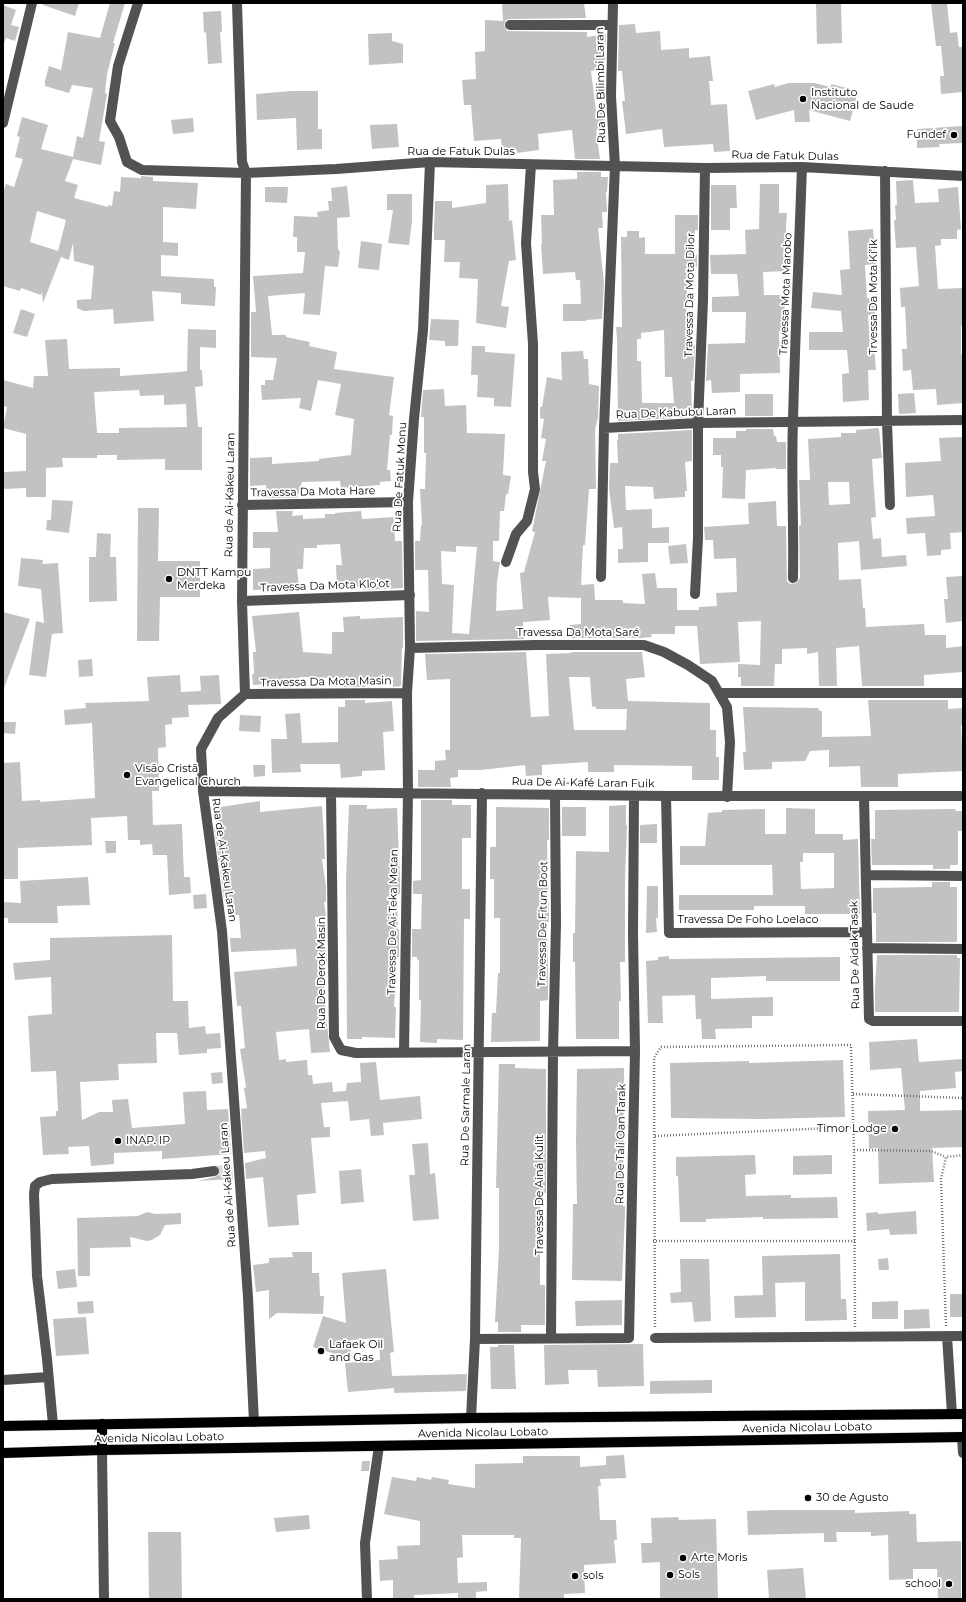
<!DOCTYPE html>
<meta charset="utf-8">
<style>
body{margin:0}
#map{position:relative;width:966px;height:1602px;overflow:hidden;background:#fff;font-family:Montserrat,sans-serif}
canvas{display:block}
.frame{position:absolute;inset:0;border:4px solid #000;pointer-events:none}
</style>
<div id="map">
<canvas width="966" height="1602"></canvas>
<div class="frame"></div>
</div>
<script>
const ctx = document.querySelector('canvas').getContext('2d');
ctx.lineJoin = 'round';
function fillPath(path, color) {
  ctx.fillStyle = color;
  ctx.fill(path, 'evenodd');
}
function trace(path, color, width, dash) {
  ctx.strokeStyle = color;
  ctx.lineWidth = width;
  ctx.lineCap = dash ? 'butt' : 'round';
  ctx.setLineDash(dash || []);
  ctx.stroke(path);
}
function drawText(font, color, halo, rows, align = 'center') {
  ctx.font = font + ' Montserrat,sans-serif';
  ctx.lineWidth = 3.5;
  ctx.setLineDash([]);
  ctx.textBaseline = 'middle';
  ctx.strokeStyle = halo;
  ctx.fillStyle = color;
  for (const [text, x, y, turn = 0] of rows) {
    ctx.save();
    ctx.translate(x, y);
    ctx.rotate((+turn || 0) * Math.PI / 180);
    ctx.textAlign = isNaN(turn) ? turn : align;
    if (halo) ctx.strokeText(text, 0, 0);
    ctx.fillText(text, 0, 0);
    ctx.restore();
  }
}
fillPath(new Path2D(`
 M43,3h36l-4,13 -32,-11z
 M110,3h15l-12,40h2l-8,31 -2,19 2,1 -8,47 6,1 -4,23 -28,-6 -8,22 13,4 -4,13 34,9v-2l4,1 2,-15 6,1 1,-15 20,1v-2l12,1v4l45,2 -2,26 -33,-2v35l15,1v13l-17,-1v21l53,3v8h2l-1,19 -34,-2v-11l-29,-2 2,30 -40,3 -1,-15 -29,2 -7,-3v-8l14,-1 3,-33 -20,-5 -1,-18 -4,17 -8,-3 -18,46 -1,-12 -1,4 -20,-7 -1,3 -17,-5v-93l3,-9 8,3 9,-28 -8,-2 5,-20 -3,-1 5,-19 26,8 -7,24 32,8 4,-21 6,2 10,-50 -21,-3 -3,8 -24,-7v-5l4,-15 12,4 7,-38 32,6zM37,211l29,9 -8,31 -28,-9z
 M502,3h82l2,15 -76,1 -4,1 -2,5 3,6 80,1v5l19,-3 -1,26h-4l1,9 -11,2 5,40h8l1,18 -9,1 4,29h-25l-3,-29 -34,4 1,16 -22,3v-3l-15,1 -1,-12 -27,2 -3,-36h-7l-2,-25 14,-1 -1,-27 10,-1v-31l18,1z
 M816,3h25l1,40 -25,1z
 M931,3h16l3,30 7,-1 2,15h4v45l-22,2 -1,-18h4l-3,-30h-5z
 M3,5l13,5 -5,15 8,2 -4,14 -9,-3 -2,5h-1z
 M221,11l1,21h-2l2,31 -14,1 -2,-32 -2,1 -1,-21z
 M635,24l1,9 24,-2 1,19 28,-2v10l21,-2 3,25h-4l2,24 16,-1 3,47 -16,1 -1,-8 -49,3 -2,-18 -36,5 -4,-33h3l-3,-30h-4v-3l1,-43z
 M392,33v8l11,3v19l-34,2 -1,-31z
 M788,83h26l17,4v-3l27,7 -8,30 -41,-11 1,12h-15l-1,-12 -38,10 -8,-29 26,-7 1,3z
 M291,91h27v38h4v20l-25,1 -1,-32 -39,2 -1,-26z
 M193,118l1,14 -21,2 -2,-14z
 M397,124l2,23 -27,2 -2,-24z
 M963,126v17l-24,1 1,3 -23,1v-19z
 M577,172h24v5h7l-1,15h-1l1,20h-5l1,16h-5l6,55 -2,36 -16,1v1h-23v-17h18l-1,-24h-4l-1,-8 -32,2 -2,-30h1l-1,-29h13l-1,-35 24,-1z
 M913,180l2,23 24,-1 -1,-13 20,-2 3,42 -4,1v9h-16v6l-6,1 3,43 25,-1v38h-2v28h2v49l-26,2 -1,-16 -23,1 -2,-20 -8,1 -1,-22h5l-2,-42h-4l-1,-19 19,-2 -3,-39 -20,1 -2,-28h2l-1,-15h2l-1,-24z
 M508,184l1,37 3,-1 4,40 -7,1 -8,45 8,1 -3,21 -30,-5 2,-44 -19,-1 1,-16h-16l1,-22h-11v-11l1,-28h17v7l34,-5v-18z
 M760,184h19v29h8l-1,15 1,43 -24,1 1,23h21l-1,36h-5l1,42 -40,1v18l-28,1 -1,-13 -5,1 2,-37 37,-1 1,-31h-34v-15l27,-1 -2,-22h-26l-1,-19 36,-1 -1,-24 14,-1z
 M711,185h25l1,23h-7v22h-19z
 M347,186l3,31 -13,1 1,32 2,1 -2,16 -13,-1 -5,49 -17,-1 2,-21 -37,3 4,39h14v2l24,5 -1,4 28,6 -3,17 60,8 -5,38 4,1 -1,19h-2l-3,35h3l1,11 -11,1v3l-39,3 -1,-7 -38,1 -5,16h-31v-13l-16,1v-28l22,-1v7l47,-3v-2l32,-4 3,-36 -19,-4 6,-31 -23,-4 -7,31 -12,-3 2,-10 -39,2 -1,-15h4v-5h8l4,-22 -26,-1v-45h5l-3,-36 50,-3 2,-21h-8v-15h-4l1,-21 24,1 -1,-5 12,-2 -1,-9h4v-3l-1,-10z
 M265,187h23l-1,16 -22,-1z
 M387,194h25v27l-3,24 -21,-2 5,-33h-6z
 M675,215h23v15h-3v25h2v12h-9l-2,49 1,29h8l-2,36h-2l1,36 -74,4 -1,-81 -1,-13h6l-1,-90h6v-6h12v7l6,-1v17h30zM664,330l1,47h7l2,26h-32l-1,-42h-4v-22h4v-6z
 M873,229l3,35 -11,1 2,33h7l1,17h-7l2,31h4l2,24h-8l1,30 -26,2 -1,-28 7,-1 -2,-23h-38v-18h34l-2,-21 -30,-3 2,-16 29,3 -2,-25 10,-1 -2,-38z
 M361,241l21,3 -3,26 -21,-2z
 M21,309l14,5 -8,23 -14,-4z
 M431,319l28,1 -1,26h-13v-5l-16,-1z
 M188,329l28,1v18l-16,-1v23h2l1,16 -8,1 3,40h4v43h-37v-11l-48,1v-5h-20v3h-35l1,9 -17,1v29h-20v-9l-23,1v-17l23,-1v-37l-23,-6 4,-21 -4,-1v-26l30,8 1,-12h14l-3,-36 22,-1 2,30 51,-1v8l59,-4 8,-1zM139,390l1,6 24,-1v10l22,-1 1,23 -68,1v5h-22l-3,-41z
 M472,346h13v6l30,2 -4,53 -17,-1v-8l-17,-1 1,-22h-7z
 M583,351l1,8h4l1,25 10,2 -1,32 -3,11 1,60h-7l-4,56h-2l-2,40 13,-1 1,16h28v3l22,1 -3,-30 13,-1 2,15h20v22h22v-3l18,-1 -1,-13 21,-1 -1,-34 -22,1 -1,-19h-8l-1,-13 45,-3 -1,-21 28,-2 1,25h9l1,55 3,3 6,-1 4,-5 -1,-52 2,-1 -2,-45h11l-2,-41 33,-2v-4h15v-3l21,-2 2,1 3,29 -10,1 4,58 -5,1 2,21 8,-1 1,19 24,-2 1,11 -46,4 -2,-29 -21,2 1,37 22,-1 2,29h2l1,19 58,-3 1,11h21v13l17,-2v26l-39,3v11h-62l-3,-40 -23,2 1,38h-18l-1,-34 -11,2v-6l-25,1v15h-7l-1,22h-33v-9h-3v-13l22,1 1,-44 -23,1 2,40 -40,2 -3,-38h-22v8h-24l1,3 -12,1h-69l-1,-13 11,-1v-26l-33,-1 2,23 -27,2 1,17 -108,2v-30l13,1 -1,-42h-13v-29h5l1,-16h1l-2,-36h5l1,-36h-2v-36h-3l2,-27 21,-1 1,17 21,-1 1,28 38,1 -2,41 8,1 -3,18h-2l-2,17h-4l-1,30h-6v20l7,1 -3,20 -1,29 27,-2 -3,-36 4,-1 11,-40 -3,-1 14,-70h-4l4,-22 -5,-1 3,-19 -4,-1v-11h2l5,-30 15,3 -1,-28zM828,482h21l1,22 -21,1zM456,546l21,1 -8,87 -17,-1 2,-48 -12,-1 -1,-33 15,1z
 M914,393l2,20 -17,1 -1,-20z
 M745,394h28v22h-28z
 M746,429h27l1,7h2l1,6h9v27h-10v-1l-30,2 -1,29 -23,-1 1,-31h-2v-12h-8v-17h23v-7h10z
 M692,430v31l-7,1 2,29h-2v6l-31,2 -1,-12 -28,-1 1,24 26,-1v19l17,-1v16h-21v19l-30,1v-14h5l-1,-22 -8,1 -5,-40 1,-25h8l-1,-23h1v-6z
 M962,437l1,2v93l-13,1 1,16 -10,1v5l-14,1 -2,-23 -18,1 -1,-16 29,-2 -2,-21 -27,2 -1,-34 36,-2 -2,-23z
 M52,500l21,1 -4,32 -23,-3 1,-10h4z
 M138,508h21l-1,53h42v36h-40l-1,44h-22z
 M276,511h17l-1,5 11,-1v4l22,-1v-4h10v-1l26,-2 1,8 32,-2 1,24h7l1,47 -39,2 -1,-3 -26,1 -1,-23h6l-2,-21 -23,1v3h-13l-1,21h-6l2,17 -21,3 -25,1v-21l17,-1v-20h-17v-16h25z
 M97,533l14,1 -1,23h6l1,44 -28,1v-45h7z
 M686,544l2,19 -18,1 -2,-18z
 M21,558l22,2 -1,4 16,-1 5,70 -11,1 -6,43 -17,-2 7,-54 8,2 -3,-34 -23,-3z
 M963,576v45l-17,2 -2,-24h4l-2,-22z
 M3,612l27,7 -26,69h-1z
 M299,612l4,40 29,2v-22h12l-1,-15 17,-1v3l43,-2v31h-1l-1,38 -8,1v-10l-28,1v9h-21v-9l-45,-1 1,1 -26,2v4l-21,1 -1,-11h2l-1,-22h3l-4,-36z
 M526,652l5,65 18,-1 -3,-62 26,-1 -1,-1h71l3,25 -19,2 2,22 82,2v27h6v27h3v23h-27v-14l-78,-1v7h-26v-10l-46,3v10l-16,1 -1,-11 -44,5h-23v7l-8,1 1,9h-33v-17h17v-9l11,-1 -1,-10h5v-71l-23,1 -2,-26zM569,677h21l2,30 3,-1 1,3h31l-1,21h-52z
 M92,659l1,17 -14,1 -1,-17z
 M180,675l1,17 20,-1 -1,-15 19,-1 2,29 -33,1 1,12 -17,1v6l-7,1 1,22 -8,1 1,43h-7l1,34 29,-1 2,53h6l1,16 -22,2 -2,-40h-14l-1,-11 -12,1v-5h-12l-1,-24 -36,2 1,27 -74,3v31h-14l-1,-116 17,-1 2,39 18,-1v2l55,-4 -3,-75 -27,2 -1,-15 22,-2 -1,-5 64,-2 -2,-24z
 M345,700h20v3l27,-2 2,30 -11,1 2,38 -23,1v5l-21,2 -1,-14h-40l1,8 -29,1 -1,-34h16l-2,-25 15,-1 2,30 36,-1v-35h7z
 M868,700h80v9l15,-1v17h-2l2,46 -65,3v13h-37l-1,-21 -31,1v-17l-19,1 -5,10 -33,1v7l-28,1 -1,-18h3l-3,-45 76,1 -1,2 4,1v26l49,-1z
 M240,715l21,1 -1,16 -21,-1z
 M3,722h13l-1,12 -12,-1z
 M253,765h12v11l-11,1z
 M421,800h31v5h19v33h-9v51h8v30h-6l-1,121 -26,-1v4l-17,-1 1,-42h-2v-40h-2v-3h-5v-28h9l1,-35h-9v-13l8,-1z
 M260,801v11l62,-6 2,31 1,22h-3l4,28v15h-2l2,14 -11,1 3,29h8l1,16 -5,1 4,41 -1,1 5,47 -19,1 -2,-24 -33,3 3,28 7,-1v3l21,-2 1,15h4l1,9 19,-2 1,10 13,-1 1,-8 14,-1 -1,-19 16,-1 4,38 40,-4 2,23 -39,4 1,12 -13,1 -2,-17 -19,2 -2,-20 -27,2 3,24h6v10l-19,1 5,55 -19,2 2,30 -31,2 -5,-50 -17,2 -1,-16 21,-5 -1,-7 -21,2 -3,-44 6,-1 -3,-20 2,-1 -6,-38 5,-1 -4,-42h-4l-3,-34 63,-6 -1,-17 -65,3 -1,-14h11l-2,-23 -10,1 -2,-19 -3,1 -10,-71h3l-3,-19z
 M349,805h18v4l30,-1 3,73v13h-3l1,35h1v28h-2l-3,50h2l-1,31 -33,-1v2h-15l-1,-159z
 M626,805v20h1l-2,55v82h-5l1,39h-2v38h-43l-1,-77h-2v-29h2l1,-82 33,1v-46z
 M496,807l53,1v32h-2l2,82h-2l1,48v30l-8,1v40l-49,1 1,-29h4l2,-40h2v-55h-6v-39h-4v-32h6z
 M562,807h24v29h-24z
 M786,808l29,1v25h28v6l15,-1 2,75h-55v-8h-51v4h-75v-15h94l-1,-30h-92v-19h25l3,-33 14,-1v-2l43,-1v25h21zM803,853h31v35l-33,1 -1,-27h3z
 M955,809l1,2h7v20h-5v34h-8v4h-17v-4h-61l-1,-26h4v-29z
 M657,824v19h-17v-18z
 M105,841h11v12h-10z
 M88,877l2,28 -33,1 1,17h-50v-5h-5v-16l18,1 -1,-22z
 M932,882h18v5h7v55h-81v-29h-3v-25l59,-1z
 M647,886h11v32h-2l1,14 -11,1z
 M206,894l1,14 -13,1 -1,-14z
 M172,935l1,66h15l1,27 16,-2 1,8 14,-1 1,15 -14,1v4l-28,2 -2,-22h-21l1,30 -39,1 1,16 -39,2 2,38 17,-8h14l-1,-12 16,-1 4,29 53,-4 -2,-32 23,-1 1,19 21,-1 3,45 -69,5v-8l-48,2v11l-23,2 -2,-20 -21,1 1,7 -26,1 -3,-38 16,-1v-5h2l-2,-40 -25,1 -3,-56 24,-2 -1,-37 -36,3 -2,-17 37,-3v-22z
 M877,955h80v3h3l-1,54h-84v-26z
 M669,956v3l171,-2v24h-74v-5l-55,2v21l62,-2v19h-21v12l-37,1 1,10h-14l-1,-20h-5l-1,-24 -33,1 1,27h-15l-2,-62 12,-1v-3z
 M917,1039l2,23 44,-3v12l-8,1 1,16 -36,3v20l43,-1v37l-31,1 2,34 -55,2 -1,-36 -9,1 -1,-38 37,-1 -4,-42 -31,2 -1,-28z
 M843,1060l2,57 -85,2 -89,-1 -1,-55 79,-2v2z
 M499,1064h16v4l31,1v124h-6l1,39h-1v53h5v40h-24v7h-23v-10h-3l4,-74v-60h-3z
 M624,1068l-1,138h2v8l-3,67 -50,-1 1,-76h4l-1,-62 1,-73z
 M222,1072l1,11 -11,1 -1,-11z
 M428,1143l2,31 5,-1 4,46 -26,2 -4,-46h6l-3,-31z
 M755,1155l1,19 -11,1 1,21 45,-1v3l46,-1 1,21 -75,1v-2l-57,2v3h-26l-2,-46h-2v-19z
 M832,1155v19l-39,1v-19z
 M232,1167l1,12 -35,2 17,-4 5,-3v-4z
 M361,1169l3,33 -23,2 -2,-33z
 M916,1211l1,23 -27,1 -1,-6 -22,2 -1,-18 12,-1v2z
 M147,1212l8,2 26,-1v11l-16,1 -5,10 -8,5 -5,1 -17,-4 1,10 -41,1v28h-12l-1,-58 61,-2z
 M292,1252h20v21h7l1,23h4l-1,18 -46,-1 -8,6v-29l-13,2 -3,-27 16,-2v-5l24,-1z
 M840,1254l1,45h5l1,21 -42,1v-39l-30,1 1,34 -41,1 -1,-22 29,-1 -1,-39z
 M888,1258l1,12h-10l-1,-11z
 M680,1259h29l2,62 -17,1 -2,-20 -21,1 -1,-10 11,-1z
 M75,1269l2,18 -19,2 -2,-18z
 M386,1269l8,83 -4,1 2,23 75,-2 -1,17 -72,2v-5l-46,4 -3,-29 35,-3 -1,-22 -28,2v19l-38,-12 10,-31 23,7 -4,-50z
 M950,1294h13v23h-13z
 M622,1300v25l-46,1 -1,-25z
 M93,1301l1,12 -16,1 -1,-12z
 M898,1301v18h-26v-17z
 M929,1309l1,19 -26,1v-19z
 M86,1317l3,37 -33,2 -3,-37z
 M643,1344l1,42 -46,1 -1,-17h-29l1,14 -24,1 -1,-40z
 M498,1345h16l2,44h-25l-1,-42h8z
 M712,1380v13l-62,1v-13z
 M624,1455l2,23 -26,1 1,7h-3l2,34h16l1,20h-3l2,23 -32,2 1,28 -21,1v5h-45l2,-61h-7v-3h-52l1,22 -6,1 1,25 29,-1v9l-11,1v7h-18v-6l-44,2v4h-21v-19l-13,1 -1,-21 19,-1 -1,-13 23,-1v-24l-36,-7 8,-37 24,4 1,-4 14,3 1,-3 17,3 -1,4 27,4v-24l48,-1v-7h57v11l26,-2v-9z
 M362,1461h8l-1,10h-8z
 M775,1510h80v3l54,-2v3h7l1,28 44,-1v58h-23l-1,-30h-24v10l-24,1 -1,-45 -17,1v-4h-35l1,10h-13v-9l-76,2 -1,-24z
 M309,1515l1,14 -34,3 -2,-14z
 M678,1517l1,3 37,-1 2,80h-58v-37l-18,1 -1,-20h11l-1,-25z
 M148,1532h33l1,67h-33z
 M803,1568l3,31h-37l-2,-29z`), '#c2c2c2');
trace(new Path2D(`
 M214,1171l15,-1`), '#d9d9d9', 10, [10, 5]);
const major = new Path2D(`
 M102,1424v26
 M3,1426l468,-8 492,-4
 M3,1453l99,-3 861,-13`);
trace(major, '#dbdbdb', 11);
trace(new Path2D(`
 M853,1094l110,4
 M655,1136l198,-9
 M854,1150l77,1 15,6
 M653,1241h202
 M946,1326l-5,-147 5,-22 17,-2
 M655,1327l-1,-269 7,-11 190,-2 3,105 1,177`), '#747474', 2.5, [1, 2]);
trace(new Path2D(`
 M138,3l-20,63 -8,55 9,16 8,25 15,8 104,3 90,-4 94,-7 275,6 97,-1 161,9
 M237,3l5,159 4,11 -4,428 3,93 -27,24 -17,31 2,42 19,140 26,366 6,125
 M613,3l-2,93 4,70 -11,262 94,-5 265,-3
 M510,25h102
 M3,123l29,-120
 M885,171l2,251 3,83
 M242,505l166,-3
 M506,562l10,-28 11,-13 8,-32 -2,-17v-128l-7,-101 5,-78
 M601,577l3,-149
 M793,578c1,-52 -2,-104 0,-157 2,-84 6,-169 9,-254
 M695,594l3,-56v-115l5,-123 2,-132
 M242,601l168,-6
 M410,648l126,-3h108l20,7 24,13 24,16 15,26 3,35 -3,55
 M719,693h244
 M245,694l162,-1
 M203,791l463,5h297
 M331,793l3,244 7,13 15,3 279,-2
 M666,796l3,137 198,-1
 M864,796l5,223 4,2h90
 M866,875l97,1
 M867,948l96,1
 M404,1052l4,-259 -1,-100 3,-45 -2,-146 6,-83 9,-89 7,-168
 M947,1336l5,78
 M551,1338l2,-286 3,-128 -1,-129
 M655,1338l308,-2
 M475,1339l154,-1 6,-287 -2,-117 1,-138
 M3,1380l45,-3
 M471,1418l4,-79 7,-546
 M53,1425l-6,-66 -10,-83 -3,-82 1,-8 5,-4 12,-3 140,-5 22,-3
 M962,1437l1,16
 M102,1450l2,149
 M367,1599l-2,-56 14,-97`), '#525252', 10);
trace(major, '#000', 10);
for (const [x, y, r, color] of [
 [803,99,4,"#000"],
 [954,135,4,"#000"],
 [169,579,4,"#000"],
 [127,775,4,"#000"],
 [895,1129,4,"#000"],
 [118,1141,4,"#000"],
 [321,1351,4,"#000"],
 [808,1498,4,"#000"],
 [683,1558,4,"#000"],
 [670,1575,4,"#000"],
 [575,1576,4,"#000"],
 [949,1584,4,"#000"]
]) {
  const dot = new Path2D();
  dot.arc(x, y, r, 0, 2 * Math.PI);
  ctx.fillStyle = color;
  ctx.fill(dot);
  trace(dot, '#fff', 1.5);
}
drawText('11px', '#000', '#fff', [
 ["Rua De Bilimbi Laran",601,85,-91],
 ["Rua de Fatuk Dulas",461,152],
 ["Rua de Fatuk Dulas",785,156,1],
 ["Travessa Mota Marobo",786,294,-88],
 ["Travessa Da Mota Dilor",690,295,-89],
 ["Trvessa Da Mota Ki’ik",874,297,-90],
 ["Rua De Kabubu Laran",676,413,-2],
 ["Rua De Fatuk Monu",400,477,-87],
 ["Travessa Da Mota Hare",313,492,-1],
 ["Rua de Ai-Kakeu Laran",230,495,-89],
 ["Travessa Da Mota Klo’ot",325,586,-2],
 ["Travessa Da Mota Saré",578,633],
 ["Travessa Da Mota Masin",326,682,-1],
 ["Rua De Ai-Kafé Laran Fuik",583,783,1],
 ["Rua de Ai-Kakeu Laran",224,860,82],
 ["Travessa De Foho Loelaco",748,920],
 ["Travessa De Ai-Teka Metan",393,922,-89],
 ["Travessa De Fitun Boot",543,924,-89],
 ["Rua De Aidak Tasak",855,955,-91],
 ["Rua De Derok Masin",322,973,-90],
 ["Rua De Sarmale Laran",466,1105,-89],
 ["Rua De Tali Oan Tarak",621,1144,-89],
 ["Rua de Ai-Kakeu Laran",228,1185,-94],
 ["Travessa De Ainá Kulit",540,1195,-90],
 ["Avenida Nicolau Lobato",807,1428,-1],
 ["Avenida Nicolau Lobato",483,1433,-1],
 ["Avenida Nicolau Lobato",159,1438,-1]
]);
drawText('11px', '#000', '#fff', [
 ["Instituto",811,93],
 ["Nacional de Saude",811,106],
 ["Fundef",946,135,"right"],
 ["DNTT Kampu",177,573],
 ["Merdeka",177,586],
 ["Visão Cristã",135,769],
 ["Evangelical Church",135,782],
 ["Timor Lodge",887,1129,"right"],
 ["INAP. IP",126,1141],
 ["Lafaek Oil",329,1345],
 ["and Gas",329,1358],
 ["30 de Agusto",816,1498],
 ["Arte Moris",691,1558],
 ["Sols",678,1575],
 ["sols",583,1576],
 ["school",941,1584,"right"]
], 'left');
</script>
